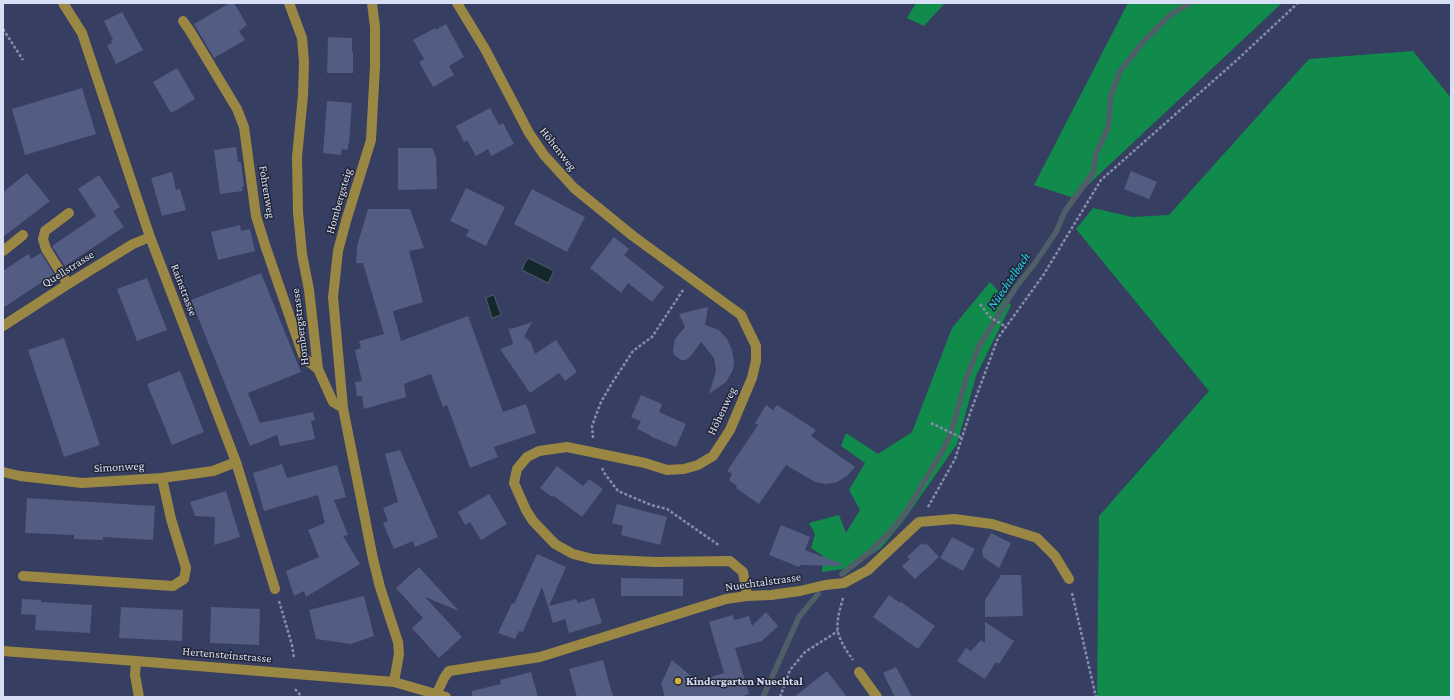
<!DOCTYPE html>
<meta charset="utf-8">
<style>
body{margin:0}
#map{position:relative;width:1454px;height:700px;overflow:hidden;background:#363e61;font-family:"Crimson Pro",serif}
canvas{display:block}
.frame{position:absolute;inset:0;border:4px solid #d8def4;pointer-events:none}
</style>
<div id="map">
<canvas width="1454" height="700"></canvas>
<div class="frame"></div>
</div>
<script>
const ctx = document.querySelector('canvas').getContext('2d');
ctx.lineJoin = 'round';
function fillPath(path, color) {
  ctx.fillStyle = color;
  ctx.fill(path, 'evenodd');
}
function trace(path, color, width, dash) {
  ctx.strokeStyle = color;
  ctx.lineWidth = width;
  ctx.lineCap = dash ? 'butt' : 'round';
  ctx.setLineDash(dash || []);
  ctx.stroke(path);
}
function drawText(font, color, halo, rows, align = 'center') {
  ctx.font = font + ' "Crimson Pro",serif';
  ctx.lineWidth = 3;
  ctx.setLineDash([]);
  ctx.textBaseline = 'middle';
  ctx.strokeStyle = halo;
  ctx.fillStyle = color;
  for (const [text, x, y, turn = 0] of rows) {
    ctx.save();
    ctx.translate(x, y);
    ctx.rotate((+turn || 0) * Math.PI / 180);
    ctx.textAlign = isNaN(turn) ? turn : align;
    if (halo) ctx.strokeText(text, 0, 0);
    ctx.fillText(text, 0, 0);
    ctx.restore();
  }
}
fillPath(new Path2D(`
 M916,3h29l-21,23 -17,-8z
 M1128,3h154l-208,195 -40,-13z
 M1413,51l38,47v599h-354l2,-181 110,-125 -133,-162 17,-21 39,9 37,-2 140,-156z
 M990,282l21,23 -35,71 -19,68 -53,76 -23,28 -30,20 -29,4 1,-16 -12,-8 4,-14 -6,-11 30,-8 7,18 14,-23 -11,-20 16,-27 -24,-17 5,-13 32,21 34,-22 40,-104z`), '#108b4b');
const water = new Path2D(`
 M528,258l26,13 -6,12 -26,-13z
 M494,295l7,20 -9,3 -6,-20z`);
fillPath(water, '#13282c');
trace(water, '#4e5f68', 1);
trace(new Path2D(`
 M842,574l29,-23 17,-17 18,-22 38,-64 7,-15 15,-54 13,-33 37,-59 19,-24 21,-31 9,-21 28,-38 3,-20 12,-25 3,-32 9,-25 24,-30 26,-26 20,-12
 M763,697l36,-80 19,-23`), '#4e5f68', 5.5);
fillPath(new Path2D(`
 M230,3h4l13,22 -8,6 6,9 -31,18 -20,-34z
 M122,12l21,38 -27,14 -9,-19 5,-2 -1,-2 2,-1 -9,-19z
 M446,24l18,33 -15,9 5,9 -21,12 -14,-25 5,-3 -11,-19 22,-12 1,2z
 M328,37l24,1v14h1v21h-26z
 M177,68l18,31 -24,14 -18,-31z
 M82,88l14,46 -71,21 -13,-46z
 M327,101l25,2 -3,41 -1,-1v7l-6,-1 -1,6 -18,-2z
 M490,108l9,17 4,-2 11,21 -23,12 -3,-7 -12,7 -9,-16 -3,2 -8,-16z
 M236,147l2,15h3l3,24 -2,1 1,4 -23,3 -6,-44z
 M398,148h34l4,9 1,32 -39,1z
 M1131,171l26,11 -8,17 -25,-10z
 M172,172l4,18 4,-1 6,21 -24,6 -11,-38z
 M27,173l23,28 -47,36v-45z
 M99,175l21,32 -7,4 11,16 -59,39 -13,-20 44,-30 -18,-27z
 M466,188l39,19 -19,39 -20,-10 3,-6 -19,-9z
 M532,189l53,28 -18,35 -53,-28z
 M368,209h42l14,39 -15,3 14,51 -30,9 8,30 67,-25 35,96 23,-8 10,29 -42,14 4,10 -28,11 -23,-63 -4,2 -12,-33 -27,10 2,13 -42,12 -2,-13h-5l-2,-14 7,-1 -7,-31 6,-2 -2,-7 25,-7 -21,-71h-7l1,-17z
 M240,225l1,6 9,-2 5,22 -37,9 -7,-28z
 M614,237l15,12 -5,6 40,32 -12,15 -24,-19 -7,10 -31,-25z
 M41,253l13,21 -51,34v-37l25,-17 3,5z
 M261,273l40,99 -53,21 12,30 53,-11 2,8 -4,1 4,18 -35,7 -3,-11 -27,11 -59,-146z
 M147,278l20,52 -30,11 -20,-52z
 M708,307l-3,18 14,5 8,9 5,11 2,11 -1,9 -7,12 -17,12 7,-23 -2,-13 -13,-16 -11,15 -4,3h-5l-3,-2 -4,-3 -1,-5 2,-11 10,-12 -6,-13z
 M532,322l-8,15 6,4 5,13 21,-14 21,32 -12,9 -6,-8 -29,20 -30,-44 13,-5 -5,-17 3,2z
 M64,338l36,107 -36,12 -36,-107z
 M180,371l24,61 -32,13 -25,-61z
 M641,395l21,9 -3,8 27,12 -10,23 -26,-11v-1l-13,-6 4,-8 -10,-4z
 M766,405l7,5 4,-5 39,25 -5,6 44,31 -8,9 -10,6 -11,2 -11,-2 -29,-17 -27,39 -23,-16 1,-2 -8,-6 3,-6 -5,-3 31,-46 -3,-2z
 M400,450l38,87 -23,10 -2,-6 -19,8 -11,-26 5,-2 -5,-13 15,-6 -13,-48z
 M282,464l5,14 50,-13 9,32 -12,3 14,35 -5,1 17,28 -54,33 -2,-6 -10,5 -8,-25 33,-14 -11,-27 17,-7 -7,-28 -54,16 -11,-38z
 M557,466l26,20 6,-7 14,10 -21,28 -28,-21 -2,1 -12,-9z
 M226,491l14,46 -26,8 1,-28 -20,-1 -5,-14z
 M489,494l18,30 -26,16 -11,-18 -5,3 -7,-13z
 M27,498l128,8 -2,34 -50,-3v3l-29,-1v-4l-49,-2z
 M617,504l50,13 -7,28 -39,-10 2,-9 -11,-3z
 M781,525l29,12 -5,13 37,14 -1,2 -41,-1 -1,2 -30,-12z
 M991,533l20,10 -12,25 -16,-11 -1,-7z
 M952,537l23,12 -12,22 -23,-13z
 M922,543l3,2 2,-1 12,13 -24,22 -13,-13 8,-7 -3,-2z
 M537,554l29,13 -17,39 27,-7 2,4 16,-5 8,25 -33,10 -4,-14 -12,4 -11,-36 -19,45 -4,-1 -4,8 -17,-6 14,-30 2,1z
 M419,567l40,44 -34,-14 37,40 -23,21 -27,-30 11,-10 -27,-30z
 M1001,575h20l2,41 -38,1v-17z
 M621,578l62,1v17h-62z
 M889,595l11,8 1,-1 34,24 -17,23 -45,-32z
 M364,596l10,40 -23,8 -35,-5 -7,-29z
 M22,599l19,1v2l51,3 -2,28 -55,-3 1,-15 -15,-1z
 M121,607l62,3 -1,31 -63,-3z
 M211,607l49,2 -1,36 -49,-2z
 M766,612l12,14 -16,15 -27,7 14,46 -10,3h-74l-4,-13 11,-24 25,21 27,-8 -15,-51 24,-7 1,5 15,-4 3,10z
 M985,622l29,19 -15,23 -3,-2 -11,17 -28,-18 9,-13 5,3 10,-11 4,3z
 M603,660l10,37h-36l-8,-28z
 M896,667l16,30h-17l-12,-24z
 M827,671l20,26h-53z
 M531,672l7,25h-66v-6l29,-7 -1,-4z`), '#535c82');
trace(new Path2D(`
 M3,29l20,31
 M980,304l10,13 16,10
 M931,423l31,15
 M593,438l-1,-12 9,-24 11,-19 21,-32 19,-14 31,-47
 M602,468l3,6 13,17 33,14 16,4 53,37
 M928,507l27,-48 14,-43 29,-78 46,-64 57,-94 137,-121 60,-56
 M1072,593l24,104
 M843,598c-3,12 -9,28 -3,40 3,8 8,15 13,22
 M279,601l13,44 2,13
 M295,689l7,8
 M780,697l10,-27 15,-18 33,-21`), '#868daa', 2.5, [3, 2]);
trace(new Path2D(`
 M63,3l19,30 68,204 86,225 39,127
 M289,3l13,35 2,24 -1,33 -6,62 1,55 4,42 7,36 9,79 15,33 10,6 30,151 7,28 18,55 1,12 -5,28
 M457,3l28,46 44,84 15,22 30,33 59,48 108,79 15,31v15l-4,17 -22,52 -17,26 -15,9 -14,4 -17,1 -22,-7 -78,-16 -28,4 -12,6 -10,12 -3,14 12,27 7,11 22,23 18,10 20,5 62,3 75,-1 13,11 4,24
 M183,21l7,10 47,78 7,18 12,89 9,29 39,113 14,11
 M3,251l20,-16
 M68,284l-22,-35 -3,-10 2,-8 24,-18
 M3,326l65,-42 65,-40 17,-7
 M343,408l-10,-111 5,-46 8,-30 25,-81 4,-74v-39l-3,-24
 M3,472l17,4 62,7 80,-5 51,-7 23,-9
 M23,576l150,10 11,-7 2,-11 -15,-49 -9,-41
 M3,651l133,10 258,21 52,15
 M136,661l-1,14 4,22
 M859,672l18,25
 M437,693l7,-15 5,-7 91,-14 186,-58 21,-3 24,-1 29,-4 25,-6 19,-2 24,-13 51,-48 35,-3 38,5 45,14 18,18 14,23`), '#9b8744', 10);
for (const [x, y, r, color] of [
 [678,681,4,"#d7b434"]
]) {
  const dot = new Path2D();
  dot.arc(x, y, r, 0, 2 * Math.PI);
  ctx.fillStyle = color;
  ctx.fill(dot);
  trace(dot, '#222636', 1.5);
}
drawText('12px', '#d8def4', '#222636', [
 ["Höhenweg",558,149,52],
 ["Fohrenweg",267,192,81],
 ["Hombergsteig",339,201,-74],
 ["Quellstrasse",68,269,-32],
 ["Rainstrasse",184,290,69],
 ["Hombergstrasse",300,327,-97],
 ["Höhenweg",722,411,-64],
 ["Simonweg",119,467,-3],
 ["Nuechtalstrasse",763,582,-8],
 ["Hertensteinstrasse",227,655,5]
]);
drawText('bold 12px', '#d8def4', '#222636', [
 ["Kindergarten Nuechtal",686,681]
], 'left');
drawText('italic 13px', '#20d4f2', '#222636', [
 ["Nüechtelbach",1009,281,-56]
]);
</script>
